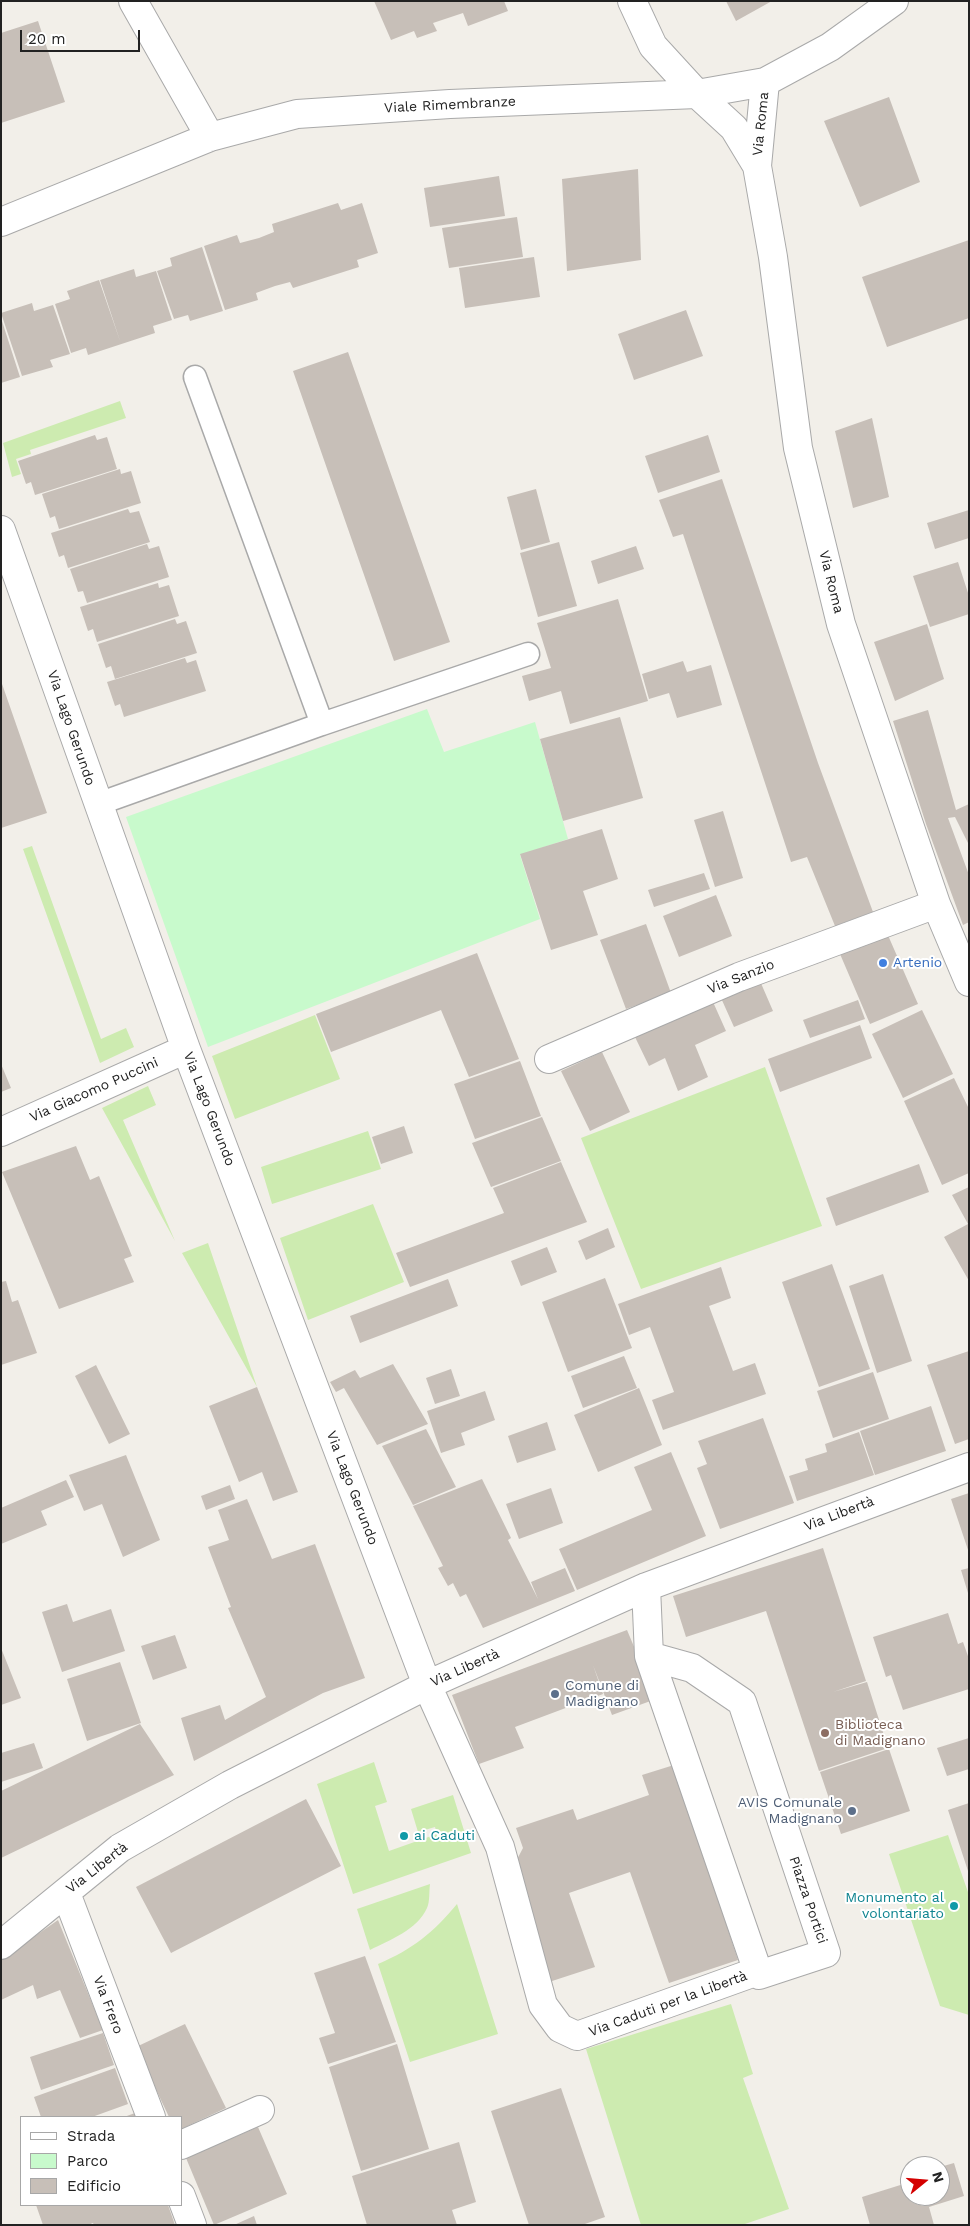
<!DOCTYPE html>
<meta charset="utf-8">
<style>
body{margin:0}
#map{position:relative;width:970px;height:2226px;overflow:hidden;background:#f2efe9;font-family:"Work Sans",sans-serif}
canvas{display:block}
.frame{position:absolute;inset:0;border:2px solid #222;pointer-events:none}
.legend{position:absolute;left:20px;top:2116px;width:162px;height:90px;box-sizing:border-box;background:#fff;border:1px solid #a7a7a7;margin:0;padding:6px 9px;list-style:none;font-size:15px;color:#222}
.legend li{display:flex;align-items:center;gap:10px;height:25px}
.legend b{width:25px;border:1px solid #a7a7a7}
.north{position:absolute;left:900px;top:2156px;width:50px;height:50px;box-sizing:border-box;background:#fff;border:1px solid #a7a7a7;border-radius:50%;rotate:73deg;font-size:14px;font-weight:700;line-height:20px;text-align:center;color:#222}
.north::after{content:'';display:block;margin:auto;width:18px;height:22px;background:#d40000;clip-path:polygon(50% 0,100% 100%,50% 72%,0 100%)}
.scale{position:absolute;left:20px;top:30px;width:120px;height:22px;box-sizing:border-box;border:2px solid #222;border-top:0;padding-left:6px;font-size:15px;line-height:18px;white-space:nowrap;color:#222;-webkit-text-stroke:4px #fff;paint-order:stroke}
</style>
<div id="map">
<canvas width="970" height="2226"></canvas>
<div class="frame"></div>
<ul class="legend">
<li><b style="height:6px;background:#fff"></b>Strada</li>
<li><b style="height:14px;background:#c8facc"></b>Parco</li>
<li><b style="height:14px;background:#c7bfb8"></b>Edificio</li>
</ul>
<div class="north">N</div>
<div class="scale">20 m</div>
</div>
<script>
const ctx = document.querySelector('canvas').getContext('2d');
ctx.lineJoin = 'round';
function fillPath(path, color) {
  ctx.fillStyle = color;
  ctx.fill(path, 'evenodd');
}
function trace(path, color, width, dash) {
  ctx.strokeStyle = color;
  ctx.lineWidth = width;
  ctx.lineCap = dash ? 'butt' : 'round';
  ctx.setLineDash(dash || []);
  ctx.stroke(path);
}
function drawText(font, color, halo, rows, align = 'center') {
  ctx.font = font + ' "Work Sans",sans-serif';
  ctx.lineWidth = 4;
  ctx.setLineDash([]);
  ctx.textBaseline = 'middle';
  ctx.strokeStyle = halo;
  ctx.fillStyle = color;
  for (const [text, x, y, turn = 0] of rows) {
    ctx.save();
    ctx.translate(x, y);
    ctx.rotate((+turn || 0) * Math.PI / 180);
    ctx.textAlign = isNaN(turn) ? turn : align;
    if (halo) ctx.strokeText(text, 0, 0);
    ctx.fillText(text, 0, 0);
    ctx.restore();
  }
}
fillPath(new Path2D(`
 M120,401l6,17 -96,32 1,4 -15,5 5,15 -9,3 -9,-34z
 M32,846l69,193 25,-11 8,19 -34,16 -77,-214z
 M315,1015l25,64 -105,40 -23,-63z
 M765,1067l57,159 -181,63 -60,-151z
 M148,1086l8,19 -33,15 52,121 -73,-133z
 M368,1131l13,38 -109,35 -11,-37z
 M373,1204l31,78 -96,38 -28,-82z
 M208,1243l49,144 -75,-134z
 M374,1762l13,40 -12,4 14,45 48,-17 -2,-7 -17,5 -7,-23 42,-14 18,58 -118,41 -36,-110z
 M948,1835l21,60v120l-29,-9 -51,-152z
 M430,1884c-1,7 0,18 -3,24 -10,22 -37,32 -57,42l-13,-41z
 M457,1904l41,130 -88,28 -32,-98c35,-15 55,-31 79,-60z
 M731,2004l22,70 -10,4 46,131 -47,16h-101l-55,-176z`), '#cdebb0');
fillPath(new Path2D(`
 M427,709l17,43 91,-30 33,117 -48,16 20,64 -332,128 -82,-230z`), '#c8facc');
fillPath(new Path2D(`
 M374,1h130l4,10 -40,15 -5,-13 -30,10 4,8 -20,7 -3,-7 -23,9z
 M726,1h46l-36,20z
 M38,21l27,81 -64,21v-90z
 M889,97l31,85 -60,25 -36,-86z
 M638,169l3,91 -74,11 -5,-92z
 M499,176l6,40 -75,11 -6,-39z
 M338,203l3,7 21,-7 16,50 -21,7 2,7 -66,21 -3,-6 -15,4 -19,7 2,7 -33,10 -21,-64 33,-11 3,8 19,-5 15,-6 -2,-8z
 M517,217l6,40 -74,11 -7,-40z
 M969,240v78l-82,29 -25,-70z
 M202,247l21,64 -33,10 -2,-6 -14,4 -17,-48 15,-5 -2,-8z
 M534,257l6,40 -75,11 -6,-40z
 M134,269l2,8 20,-6 16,49 -19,6 2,7 -67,22 -2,-7 -15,5 -16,-49 15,-5 -3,-8 32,-11 21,61 -20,-61z
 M32,303l2,8 19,-6 17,49 -20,6 3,7 -31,9 -21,-63z
 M686,310l17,46 -69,24 -16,-46z
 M1,318l19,59 -19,6z
 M348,352l102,290 -56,19 -101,-290z
 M872,418l17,79 -36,11 -18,-77z
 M95,435l2,5 10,-3 10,32 -82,26 -4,-13 -5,2 -8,-23z
 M708,435l12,37 -62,21 -13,-37z
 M120,469l1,5 10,-3 10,32 -82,26 -4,-13 -5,2 -8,-24z
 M722,479l96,284 55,149 -38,14 -28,-69 -16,5 -108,-328 -10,3 -14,-37z
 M536,489l14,53 -29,8 -14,-53z
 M128,509l2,4 9,-2 11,31 -82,26 -4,-13 -5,2 -8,-24z
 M969,510v28l-34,11 -8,-26z
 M559,542l18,64 -39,11 -18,-64z
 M147,544l2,5 10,-3 10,31 -82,26 -4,-12 -5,1 -8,-23z
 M636,546l8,23 -46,15 -7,-23z
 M958,562l11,34v18l-39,13 -17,-51z
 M158,583l1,5 10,-3 10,31 -82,26 -4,-13 -5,2 -8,-24z
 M618,599l30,102 -78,23 -9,-33 -32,10 -7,-25 29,-8 -14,-45z
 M175,619l2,5 9,-3 11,32 -82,26 -4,-13 -5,2 -8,-24z
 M927,624l17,55 -49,22 -21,-59z
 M185,658l2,5 9,-3 10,31 -82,26 -4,-13 -5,2 -8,-24z
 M683,661l4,11 24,-7 11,40 -45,13 -8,-25 -20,6 -7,-25z
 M1,681l46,132 -46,15z
 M928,710l28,100 13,-6v41l-14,-28 -7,1 21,57v47l-6,3 -37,-101 -33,-103z
 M620,717l23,81 -80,23 -23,-82z
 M723,811l20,67 -28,9 -21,-67z
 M602,829l16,50 -35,12 15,44 -47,15 -31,-96z
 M704,873l6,16 -56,18 -6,-17z
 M716,895l16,41 -53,21 -16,-41z
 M646,924l25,69 -45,16 -26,-69z
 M887,933l31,71 -48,20 -30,-70z
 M477,953l42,106 -50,18 -28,-67 -110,42 -15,-38z
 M760,981l13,30 -39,16 -13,-29z
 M858,1000l7,19 -55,19 -7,-18z
 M713,1002l13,29 -31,14 13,32 -30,14 -13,-33 -16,8 -14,-29z
 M922,1010l31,64 -50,24 -31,-64z
 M860,1025l12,33 -92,34 -12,-33z
 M602,1052l28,60 -40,19 -29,-60z
 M520,1061l21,55 -66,23 -21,-55z
 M1,1064l10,24 -10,4z
 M954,1078l15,31v64l-27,12 -38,-84z
 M542,1117l19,44 -70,26 -19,-44z
 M404,1126l9,27 -32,11 -9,-27z
 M76,1146l14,34 9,-4 33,80 -8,3 10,23 -75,27 -57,-137z
 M561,1162l26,60 -177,65 -14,-34 108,-40 -11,-25z
 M919,1164l10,28 -93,34 -10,-28z
 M969,1187v94l-25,-44 24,-13 -16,-29z
 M608,1228l7,19 -29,13 -8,-19z
 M547,1247l10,25 -36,14 -10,-25z
 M832,1264l38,105 -51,18 -37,-105z
 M721,1267l10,31 -22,8 24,65 22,-8 11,31 -103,36 -11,-30 22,-8 -24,-65 -21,8 -11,-31z
 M883,1274l29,87 -35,12 -28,-87z
 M605,1278l27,70 -64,24 -26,-70z
 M448,1279l10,27 -98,37 -10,-27z
 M6,1281l6,21 6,-2 19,53 -36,12v-83z
 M969,1351v88l-14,5 -28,-79z
 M624,1356l13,32 -54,20 -12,-32z
 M393,1364l35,60 -51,21 -33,-57 -8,4 -6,-10 25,-12 5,8z
 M96,1365l34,69 -21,10 -34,-68z
 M451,1369l9,27 -25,8 -9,-26z
 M873,1372l16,47 -56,19 -16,-47z
 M257,1387l41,105 -25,9 -11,-29 -23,10 -30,-76z
 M639,1388l23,57 -64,27 -24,-57z
 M485,1391l10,29 -34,13 4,12 -24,8 -14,-42z
 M931,1406l15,45 -71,24 -15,-44z
 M763,1418l31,85 -74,26 -23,-61 10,-4 -9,-23z
 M547,1422l9,28 -39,13 -9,-27z
 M426,1429l30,58 -43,18 -31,-59z
 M859,1432l15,43 -77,26 -8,-25 19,-6 -3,-11 22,-7 -2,-8z
 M671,1452l35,84 -129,54 -18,-41 93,-39 -18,-43z
 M126,1455l34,85 -37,17 -21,-53 -18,7 -15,-36z
 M482,1479l29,59 -3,2 30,59 -7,-17 34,-14 10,23 -92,37 -17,-34 -6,3 -7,-14 -5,3 -10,-18 5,-2 -30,-60z
 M66,1480l8,17 -33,14 6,14 -46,19v-36z
 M230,1485l5,14 -29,11 -5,-14z
 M551,1488l12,35 -44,16 -13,-35z
 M969,1493v57h-1l-17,-51z
 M247,1499l25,60 43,-15 50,134 -42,15 -129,68 -13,-43 39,-13 5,15 41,-23 -38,-89 3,-1 -23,-60 21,-7 -11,-30z
 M823,1548l43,133 -33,11 34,-10 21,66 -69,23 -53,-160 -80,26 -13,-41z
 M969,1568v24l-1,1 -7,-23z
 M67,1604l6,18 38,-13 14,42 -63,21 -20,-60z
 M948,1613l10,31 5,-2 6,17v30l-66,21 -12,-35 -5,2 -13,-40z
 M627,1630l29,69 -44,16 -19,-50 10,29 -88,33 9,21 -45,16 -27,-69z
 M175,1635l12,33 -34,12 -12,-34z
 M1,1648l20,50 -20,7z
 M120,1662l21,61 -54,18 -20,-62z
 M140,1724l34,51 -173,83v-67z
 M969,1738v31l-22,7 -10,-28z
 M34,1743l9,25 -42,14v-29z
 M889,1749l21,62 -69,23 -21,-62z
 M674,1765l64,195 -69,23 -39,-111 -61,21 26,74 -49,16 -32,-118 9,-17 -7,-20 57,-19 4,11 72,-25 -7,-20z
 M306,1799l35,67 -170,87 -35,-66z
 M969,1803v68h-1l-20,-61z
 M58,1920l45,110 -23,8 -20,-48 -23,9 -4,-14 -32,15v-40z
 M365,1956l31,86 -68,22 -9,-26 16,-5 -21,-60z
 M185,2024l41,84 -45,21v-12h-12l-33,-70z
 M103,2033l11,32 -73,25 -11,-33z
 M397,2044l32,105 -68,22 -32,-104z
 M115,2068l13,36 -36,13h-51l-7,-20z
 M561,2088l44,129 -23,8h-53l-38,-114z
 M135,2113l1,4h-12z
 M258,2127l29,67 -73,31 -28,-67z
 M459,2142l17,60 -24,8 5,15h-90l-15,-49z
 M954,2163l10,33 -35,11 5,18h-64l-8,-28 48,-15v14h30v-29z
 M36,2205h132l7,20h-81l-1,-2 -5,2h-45z
 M254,2216l3,9h-23z`), '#c7bfb8');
const lane = new Path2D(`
 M322,724l206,-70
 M98,804l224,-80 -127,-347`);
const street = new Path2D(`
 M133,1l77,136
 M632,1l21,45 44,48 37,34 23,38 16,91 25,191 43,176 95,280 33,78
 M757,166l8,-84
 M1,222l209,-85 87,-23 153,-10 247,-10 68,-12 65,-35 64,-46
 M1,530l185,519 241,636 73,162 43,158 17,23 17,8 181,-65
 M549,1059l190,-82 197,-73
 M1,1132l185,-83
 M646,1587l3,69
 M649,1656l43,12 50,34 84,251 -67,22z
 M66,1893l85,224
 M1,1945l119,-97 110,-63 197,-100 219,-98 323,-120
 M181,2145l79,-35
 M181,2196l11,29`);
trace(lane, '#a9a9a9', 25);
trace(street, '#a9a9a9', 30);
trace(lane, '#fff', 22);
trace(street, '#fff', 28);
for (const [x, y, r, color] of [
 [883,963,5,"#3f7fe0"],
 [555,1694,5,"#5c6f8a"],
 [825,1733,5,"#8d6e63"],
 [852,1811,5,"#5c6f8a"],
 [404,1836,5,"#0f9aa8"],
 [954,1906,5,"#0f9aa8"]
]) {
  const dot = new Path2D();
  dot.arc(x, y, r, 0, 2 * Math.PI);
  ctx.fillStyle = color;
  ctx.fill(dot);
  trace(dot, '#fff', 2);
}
drawText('14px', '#222', '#fff', [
 ["Viale Rimembranze",450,105,-3],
 ["Via Roma",761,124,-84],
 ["Via Roma",831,582,76],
 ["Via Lago Gerundo",71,728,71],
 ["Via Sanzio",741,977,-22],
 ["Via Giacomo Puccini",94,1090,-24],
 ["Via Lago Gerundo",209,1109,69],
 ["Via Lago Gerundo",352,1488,69],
 ["Via Libertà",839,1514,-21],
 ["Via Libertà",465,1668,-24],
 ["Via Libertà",97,1868,-38],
 ["Piazza Portici",808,1900,71],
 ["Via Caduti per la Libertà",668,2004,-20],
 ["Via Frero",108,2005,69]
]);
drawText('14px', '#366cbe', '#fff', [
 ["Artenio",893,963]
], 'left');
drawText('14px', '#4e5e75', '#fff', [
 ["Comune di",565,1686],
 ["Madignano",565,1702],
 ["AVIS Comunale",842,1803,"right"],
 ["Madignano",842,1819,"right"]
], 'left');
drawText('14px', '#785e54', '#fff', [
 ["Biblioteca",835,1725],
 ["di Madignano",835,1741]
], 'left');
drawText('14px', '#0d838f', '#fff', [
 ["ai Caduti",414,1836],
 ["Monumento al",944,1898,"right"],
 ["volontariato",944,1914,"right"]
], 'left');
</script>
